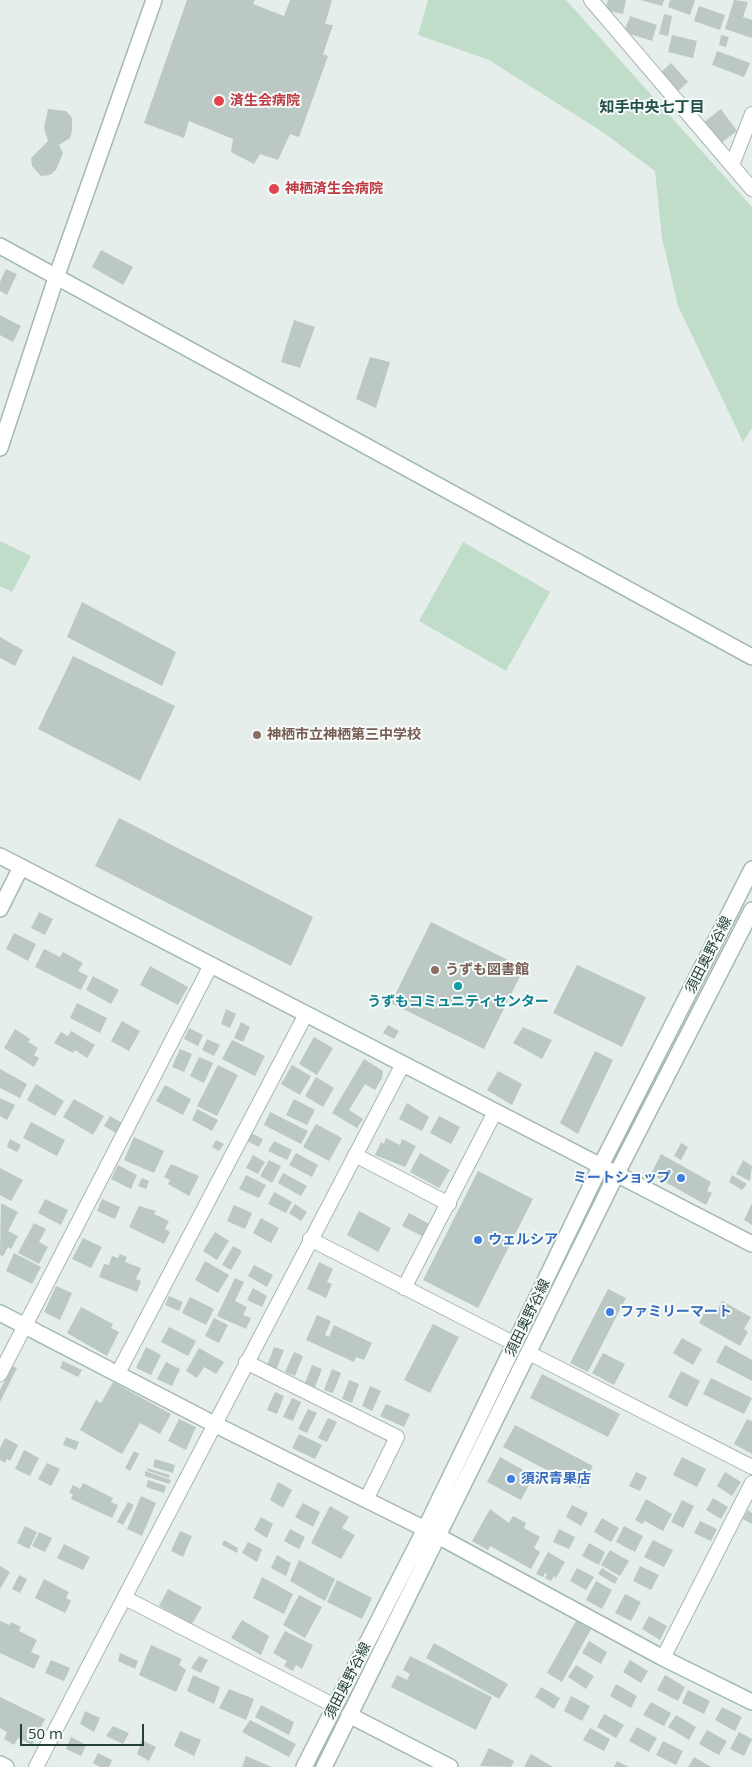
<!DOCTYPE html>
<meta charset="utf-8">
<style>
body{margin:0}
#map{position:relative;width:752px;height:1767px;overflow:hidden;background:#e5eeeb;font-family:"Open Sans",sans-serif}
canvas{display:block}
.scale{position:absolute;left:20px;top:1724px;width:124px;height:22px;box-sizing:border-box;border:2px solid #253f3a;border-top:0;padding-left:6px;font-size:15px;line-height:18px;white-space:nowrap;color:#253f3a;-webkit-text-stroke:4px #f6faf8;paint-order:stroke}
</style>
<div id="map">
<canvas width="752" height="1767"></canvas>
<div class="scale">50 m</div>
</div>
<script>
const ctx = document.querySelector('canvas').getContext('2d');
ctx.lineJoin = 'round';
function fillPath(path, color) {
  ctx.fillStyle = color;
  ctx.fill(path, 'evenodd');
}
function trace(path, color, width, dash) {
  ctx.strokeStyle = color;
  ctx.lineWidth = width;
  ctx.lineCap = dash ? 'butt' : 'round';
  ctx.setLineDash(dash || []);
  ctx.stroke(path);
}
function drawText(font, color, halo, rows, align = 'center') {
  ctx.font = font + ' "Open Sans","Noto Sans JP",sans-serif';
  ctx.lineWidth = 4;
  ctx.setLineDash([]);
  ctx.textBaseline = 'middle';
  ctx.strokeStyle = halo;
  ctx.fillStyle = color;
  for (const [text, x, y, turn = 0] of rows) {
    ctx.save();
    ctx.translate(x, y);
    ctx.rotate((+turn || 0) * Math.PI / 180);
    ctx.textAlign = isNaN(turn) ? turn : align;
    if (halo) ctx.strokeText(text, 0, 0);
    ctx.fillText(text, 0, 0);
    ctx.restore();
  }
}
fillPath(new Path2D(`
 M428,0h138l186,207v221l-9,14 -65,-136 -16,-68 -7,-67 -51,-38 -115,-73 -71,-25z
 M0,541l31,15 -19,36 -12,-6z
 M463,542l87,50 -44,79 -87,-50z`), '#c0ddca');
fillPath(new Path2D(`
 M187,0h68l-2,4 31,12 6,-16h42l-7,24 8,1 -10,29 5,2 -29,81 -9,-3 -12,26 -18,-6 -6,10 -23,-12 2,-13 -44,-18 -5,17 -40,-15z
 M608,0h18l-3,14 -18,-4z
 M641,0h23l-2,6z
 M670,0h25l-5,15 -22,-8z
 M734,0l14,2 -5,15 9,3v18l-27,-9z
 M699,6l26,9 -5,15 -26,-9z
 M664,14l8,2 -4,20 -9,-2z
 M630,16l27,9 -5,16 -28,-9z
 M672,35l25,6 -4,17 -25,-6z
 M721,35l8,2 -3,10 -7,-2z
 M717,51l33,12 -6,14 -32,-12z
 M671,63l17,19 -11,10 -17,-19z
 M48,109l18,2 6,7v12l-2,8 -11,7 4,8 -7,17 -6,5 -9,1 -9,-10 -1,-8 17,-17 -4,-13z
 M721,109l16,22 -16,12 -17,-21z
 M101,250l32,17 -10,18 -31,-18z
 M6,269l11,5 -10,21 -7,-4v-9z
 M0,315l21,11 -8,16 -13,-7z
 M294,320l21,7 -15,41 -19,-6z
 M370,357l20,5 -14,46 -20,-9z
 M82,602l94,50 -14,34 -95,-49z
 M0,637l23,13 -8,16 -15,-8z
 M73,656l102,50 -35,75 -102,-52z
 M119,818l194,99 -22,49 -196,-100z
 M39,912l14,7 -8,16 -14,-7z
 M431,922l93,46 -40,81 -93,-46z
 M14,933l22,11 -8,17 -22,-12z
 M44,949l16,8 3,-5 20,11 -5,8 10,5 -7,14 -46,-23z
 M577,965l69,32 -24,50 -69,-34z
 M150,966l38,21 -10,18 -38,-20z
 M93,976l26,14 -8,14 -25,-14z
 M77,1003l30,15 -7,15 -30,-15z
 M226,1009l10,5 -6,14 -9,-4z
 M122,1021l18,10 -11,20 -18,-10z
 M241,1022l9,5 -7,15 -9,-4z
 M388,1025l11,6 -5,8 -11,-6z
 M523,1027l29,13 -10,19 -29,-16z
 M189,1028l14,7 -5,11 -14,-7z
 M15,1029l15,10 -2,3 10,6 -4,7 5,3 -5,9 -30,-19z
 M71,1031l24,14 -8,13 -12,-8 -2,3 -19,-10 7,-11 7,4z
 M314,1037l19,11 -16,27 -18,-11z
 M207,1039l13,6 -6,11 -12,-6z
 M232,1040l33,16 -10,20 -33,-17z
 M180,1049l12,5 -8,18 -12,-5z
 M595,1051l18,9 -35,74 -18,-11z
 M199,1057l14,6 -9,20 -14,-7z
 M364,1059l19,12 -1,7 -7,12 -10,-6 -16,26 14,9 -6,9 -25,-15z
 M218,1065l20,10 -21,41 -20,-10z
 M292,1065l19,11 -11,19 -19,-11z
 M0,1069l27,15 -7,14 -20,-10z
 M498,1071l24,13 -10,21 -25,-15z
 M316,1077l18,11 -11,19 -18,-11z
 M36,1084l28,17 -9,15 -28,-16z
 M165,1085l26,14 -8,16 -27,-14z
 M0,1098l15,7 -8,15 -7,-4z
 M74,1099l30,17 -11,19 -30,-18z
 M294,1099l21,11 -8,15 -21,-10z
 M407,1103l22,14 -7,14 -23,-12z
 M197,1109l21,11 -6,11 -20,-11z
 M270,1112l38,19 -7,13 -37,-19z
 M110,1116l12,7 -6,10 -12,-7z
 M439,1116l21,11 -9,17 -21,-11z
 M31,1122l34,18 -8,16 -34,-18z
 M316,1124l26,14 -13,23 -26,-14z
 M251,1133l12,6 -4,8 -12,-6z
 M134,1137l30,14 -10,22 -30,-13z
 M386,1138l14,7 2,-6 14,7 -11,21 -30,-12 6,-13 3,2z
 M10,1139l11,6 -4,7 -10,-5z
 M216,1140l8,4 -5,7 -7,-4z
 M274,1141l18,9 -5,10 -19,-9z
 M681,1143l7,4 -7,13 -7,-4z
 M296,1153l22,12 -6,12 -23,-12z
 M420,1153l30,17 -11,18 -29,-16z
 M661,1154l50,28 -4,9 5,2 -6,12 -55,-31z
 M253,1155l12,7 -7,12 -12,-6z
 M269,1160l12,6 -9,17 -12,-7z
 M743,1160l9,6 -2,15 -14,-7z
 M171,1164l28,12 -10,20 -21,-12 2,-4 -6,-3z
 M118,1165l19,10 -6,14 -20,-10z
 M0,1168l23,12 -12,21 -11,-6z
 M478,1171l55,28 -55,109 -55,-28z
 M283,1173l24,13 -6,10 -23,-13z
 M246,1175l20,10 -7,13 -20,-9z
 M732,1175l15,9 -5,6 -13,-8z
 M142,1178l7,3 -3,8 -8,-3z
 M274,1192l18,10 -6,11 -18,-9z
 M45,1199l23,11 -7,15 -23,-12z
 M102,1199l18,8 -5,12 -18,-8z
 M1,1203l17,9 -10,19 10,5 -7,13 -3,-2 -5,9 -3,-1z
 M752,1203v22l-8,-5z
 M295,1204l12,8 -6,9 -12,-8z
 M234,1205l18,8 -7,16 -18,-8z
 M139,1206l17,5 -2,3 15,7 -4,8 5,3 -6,12 -35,-17z
 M359,1211l32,17 -13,24 -31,-17z
 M409,1213l20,11 -7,12 -20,-10z
 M261,1218l18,10 -8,15 -18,-10z
 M34,1223l12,6 -7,13 9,5 -9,17 -21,-11z
 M215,1232l14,9 -12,19 -14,-9z
 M83,1238l19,9 -11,21 -19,-9z
 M233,1246l9,5 -11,19 -9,-5z
 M14,1253l27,14 -9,17 -26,-13z
 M120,1254l7,3 -2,5 16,6 -5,11 5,2 -4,11 -38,-15 5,-13 5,1 3,-9 6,2z
 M205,1261l24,14 -11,18 -23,-13z
 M319,1262l14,7 -6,13 5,2 -6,14 -19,-9z
 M254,1265l19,10 -6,12 -19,-11z
 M235,1278l9,4 -9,19 12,6 -4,8 8,3 -5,11 -29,-13z
 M56,1286l16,7 -12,27 -16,-8z
 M253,1288l14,8 -5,11 -15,-7z
 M608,1289l18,9 -38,74 -18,-9z
 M169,1296l14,6 -4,9 -14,-6z
 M190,1297l24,12 -8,16 -24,-12z
 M722,1301l29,16 -7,12 4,3 -8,14 -41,-23 7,-14 5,3 3,-5 4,2z
 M81,1307l32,17 -2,4 8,4 -12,24 -40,-23z
 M317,1315l14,6 -6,14 4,2 5,-12 38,18 -8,17 -8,-3 -2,5 -48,-22z
 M214,1318l14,7 -9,18 -14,-7z
 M433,1324l26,13 -29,56 -26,-13z
 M169,1327l27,14 -8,15 -27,-14z
 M682,1338l20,11 -9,16 -20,-12z
 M725,1345l27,15v21l-36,-19z
 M146,1347l15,8 -10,20 -15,-7z
 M274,1347l10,3 -8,20 -9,-4z
 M199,1348l25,14 -8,12 -12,-7 -7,11 -11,-7z
 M294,1352l9,4 -8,20 -10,-4z
 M603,1353l22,11 -11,21 -22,-12z
 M63,1361l19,9 -4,7 -18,-9z
 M166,1362l14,7 -8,17 -15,-7z
 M312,1365l10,4 -7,18 -10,-4z
 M12,1366l5,2 -17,34v-12z
 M332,1369l9,4 -8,20 -9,-3z
 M681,1371l19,10 -13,26 -19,-10z
 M542,1374l78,40 -12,23 -78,-39z
 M711,1378l41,20 -8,16 -41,-20z
 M349,1380l10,4 -7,19 -10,-4z
 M113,1382l58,32 -11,20 -20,-11 -18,31 -42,-24 16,-30 5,3z
 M370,1386l11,5 -9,20 -10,-5z
 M275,1392l9,4 -7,18 -10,-4z
 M292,1398l9,4 -8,19 -10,-4z
 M386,1404l24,10 -6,13 -24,-11z
 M308,1409l9,4 -10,20 -9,-4z
 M328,1418l9,4 -10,20 -9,-4z
 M179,1419l17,8 -10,23 -18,-9z
 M747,1419l5,2v33l-18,-10z
 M515,1425l78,41 -12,22 -78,-41z
 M299,1434l23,11 -7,14 -23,-11z
 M66,1437l13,5 -3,8 -13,-5z
 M5,1438l13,7 -8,16 -3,-2 -2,4 -5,-3v-12z
 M24,1450l15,8 -9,18 -15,-7z
 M134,1451l5,3 -9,17 -5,-3z
 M500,1457l34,19 -13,24 -34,-18z
 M682,1457l24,12 -9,18 -24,-12z
 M155,1459l20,6 -2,8 -20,-6z
 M47,1463l13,6 -9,17 -13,-7z
 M147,1468l23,7 -1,3 -21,-7z
 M145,1471l26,9 -2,4 -24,-8z
 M636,1472l11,5 -7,14 -11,-5z
 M725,1472l16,10 -9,14 -15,-10z
 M148,1480l18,6 -2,7 -18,-6z
 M278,1482l14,8 -9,18 -13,-8z
 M83,1483l30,15 -2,4 7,3 -6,13 -41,-19 2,-5 -4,-1 4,-8 7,4z
 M141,1496l15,7 -14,33 -15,-7z
 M713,1498l15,9 -7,12 -15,-9z
 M646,1499l26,15 -9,17 -18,-10 -3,3 -7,-4z
 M682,1500l12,6 -11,22 -12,-6z
 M128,1502l6,3 -11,20 -6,-3z
 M303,1503l17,9 -7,15 -18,-10z
 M572,1505l16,8 -7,13 -15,-9z
 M330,1506l19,11 -7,11 13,7 -14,24 -30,-16z
 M490,1509l19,14 4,-7 13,7 -2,5 16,9 -6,11 6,4 -9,17 -41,-23 -2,4 -16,-9z
 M748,1510l4,3v11l-9,-5z
 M261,1517l12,7 -6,14 -13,-8z
 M602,1518l17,10 -8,14 -17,-10z
 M700,1521l17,8 -6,12 -17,-8z
 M25,1526l12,6 -8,17 -12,-6z
 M624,1526l19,10 -8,16 -19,-10z
 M290,1529l15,8 -6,12 -15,-8z
 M559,1529l16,8 -6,12 -16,-7z
 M180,1531l12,5 -9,21 -12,-6z
 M39,1532l13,6 -7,14 -13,-6z
 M224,1540l14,8 -1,5 -15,-8z
 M653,1540l20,10 -9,17 -20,-10z
 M248,1542l14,7 -5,13 -15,-9z
 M589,1543l16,9 -6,13 -17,-9z
 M64,1544l26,13 -7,13 -26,-12z
 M610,1550l19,11 -9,15 -19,-11z
 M548,1552l17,10 -9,16 -2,-2 -3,5 -6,-3 2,-4 -2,-1 -2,4 -7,-3z
 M277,1555l14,8 -5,13 -15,-8z
 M299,1560l36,19 -10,22 -35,-20z
 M0,1566l10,6 -10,17z
 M640,1566l19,9 -8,15 -18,-9z
 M577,1568l17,9 -8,13 -16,-9z
 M602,1568l16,10 -3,6 -17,-10z
 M19,1575l8,4 -7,14 -8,-4z
 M262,1577l31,17 -9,20 -31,-16z
 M44,1579l25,13 -3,6 5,3 -6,12 -30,-15z
 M337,1580l35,18 -10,21 -35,-17z
 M596,1581l16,9 -10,19 -16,-9z
 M168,1589l34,18 -10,17 -33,-18z
 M625,1594l16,8 -10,19 -16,-8z
 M299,1595l23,12 -17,31 -22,-13z
 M649,1616l18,10 -7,14 -18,-11z
 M242,1620l27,16 -8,19 -30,-17z
 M0,1621l10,4 1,-3 10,5 -2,4 18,9 -6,12 9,4 -6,13 -34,-16z
 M576,1621l15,8 -29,53 -15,-9z
 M285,1631l28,14 -11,24 -6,-4 -3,6 -9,-5 3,-5 -14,-8z
 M589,1641l18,11 -6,12 -19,-11z
 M434,1643l74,41 -9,15 -73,-41z
 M151,1645l31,14 -3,6 7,5 -10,22 -37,-17z
 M120,1653l18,8 -3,8 -17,-8z
 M199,1656l9,4 -7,13 -10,-5z
 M410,1656l82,41 -16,33 -85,-43 6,-12 10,5 3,-6 -7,-4z
 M51,1660l19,8 -6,13 -19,-8z
 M630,1660l18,11 -7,12 -18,-11z
 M576,1665l18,11 -8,13 -18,-12z
 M193,1675l27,12 -6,17 -27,-13z
 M665,1675l20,12 -7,14 -21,-11z
 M616,1684l21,12 -6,12 -21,-12z
 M541,1687l19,11 -6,11 -19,-12z
 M229,1689l25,10 -8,21 -27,-12z
 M688,1690l22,11 -6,13 -22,-11z
 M571,1696l19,10 -8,15 -18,-10z
 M0,1697l45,22 -13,26 -14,-7 -4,7 -10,-6 3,-7 -7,-4z
 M651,1702l20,11 -7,13 -21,-11z
 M261,1705l33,17 -5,13 -34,-18z
 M722,1707l20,10 -7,14 -20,-11z
 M85,1711l15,7 -6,14 -14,-8z
 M604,1714l20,11 -8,13 -19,-11z
 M676,1715l20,12 -7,13 -21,-13z
 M250,1720l46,24 -7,13 -47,-25z
 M113,1726l16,7 -6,11 -17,-8z
 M637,1727l20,11 -8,14 -20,-11z
 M590,1728l20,11 -6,12 -21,-11z
 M707,1730l20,11 -8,14 -20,-11z
 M180,1731l21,9 -7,16 -20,-10z
 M739,1732l13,7 -8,17 -14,-7z
 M71,1737l15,8 -5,11 -15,-7z
 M142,1740l14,7 -7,14 -12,-7z
 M663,1741l20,10 -7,14 -20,-10z
 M489,1748l25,13 -3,6 -31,-1z
 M98,1753l14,7 -3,7h-9l-7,-4z
 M531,1754l22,13h-29z
 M246,1756l26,11h-30z
 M694,1757l17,10h-23z
 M617,1761l12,6h-15z`), '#bbc8c4');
const street = new Path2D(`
 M591,0l161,189
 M732,165l20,-51
 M355,1155l94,49
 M310,1239l205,105
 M404,1288l91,-176
 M529,1353l223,114
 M246,1362l151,75 -31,63
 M118,1373l188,-359
 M0,1374l211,-409
 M125,1598l210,108
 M663,1658l89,-175
 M36,1767l367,-703`);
const secondary = new Path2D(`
 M0,246l752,411
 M0,448l56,-170 98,-278
 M0,856l752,388
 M0,909l21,-42
 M0,1313l214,111 211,105 238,129 89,44
 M349,1715l101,52
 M0,1764l6,3
 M304,1767l121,-238 175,-362 152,-298
 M324,1767l292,-592 136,-265`);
trace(street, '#a8b6b2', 16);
trace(secondary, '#a4b9b3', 18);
trace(street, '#fff', 14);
trace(secondary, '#fff', 15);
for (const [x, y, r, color] of [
 [219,101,6,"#e0444e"],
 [274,189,6,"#e0444e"],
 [257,735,5,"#8d6e63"],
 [435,970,5,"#8d6e63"],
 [458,986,5,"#0f9aa8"],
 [681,1178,5,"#3f7fe0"],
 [478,1240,5,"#3f7fe0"],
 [610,1312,5,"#3f7fe0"],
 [511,1479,5,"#3f7fe0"]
]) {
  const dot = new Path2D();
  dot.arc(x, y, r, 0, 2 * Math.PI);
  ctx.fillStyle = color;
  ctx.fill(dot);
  trace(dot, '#f6faf8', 2);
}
drawText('bold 14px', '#be3a42', '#f6faf8', [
 ["済生会病院",230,101],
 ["神栖済生会病院",285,189]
], 'left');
drawText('bold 14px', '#785e54', '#f6faf8', [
 ["神栖市立神栖第三中学校",267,735],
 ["うずも図書館",445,970]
], 'left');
drawText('14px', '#253f3a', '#f6faf8', [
 ["須田奥野谷線",709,955,-63],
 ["須田奥野谷線",528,1318,-64],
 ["須田奥野谷線",348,1681,-63]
]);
drawText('bold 14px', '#0d838f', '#f6faf8', [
 ["うずもコミュニティセンター",458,1002]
]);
drawText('bold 14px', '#366cbe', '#f6faf8', [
 ["ミートショップ",671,1178,"right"],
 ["ウェルシア",488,1240],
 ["ファミリーマート",620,1312],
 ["須沢青果店",521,1479]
], 'left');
drawText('bold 15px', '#225049', '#f6faf8', [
 ["知手中央七丁目",652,108]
]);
</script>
